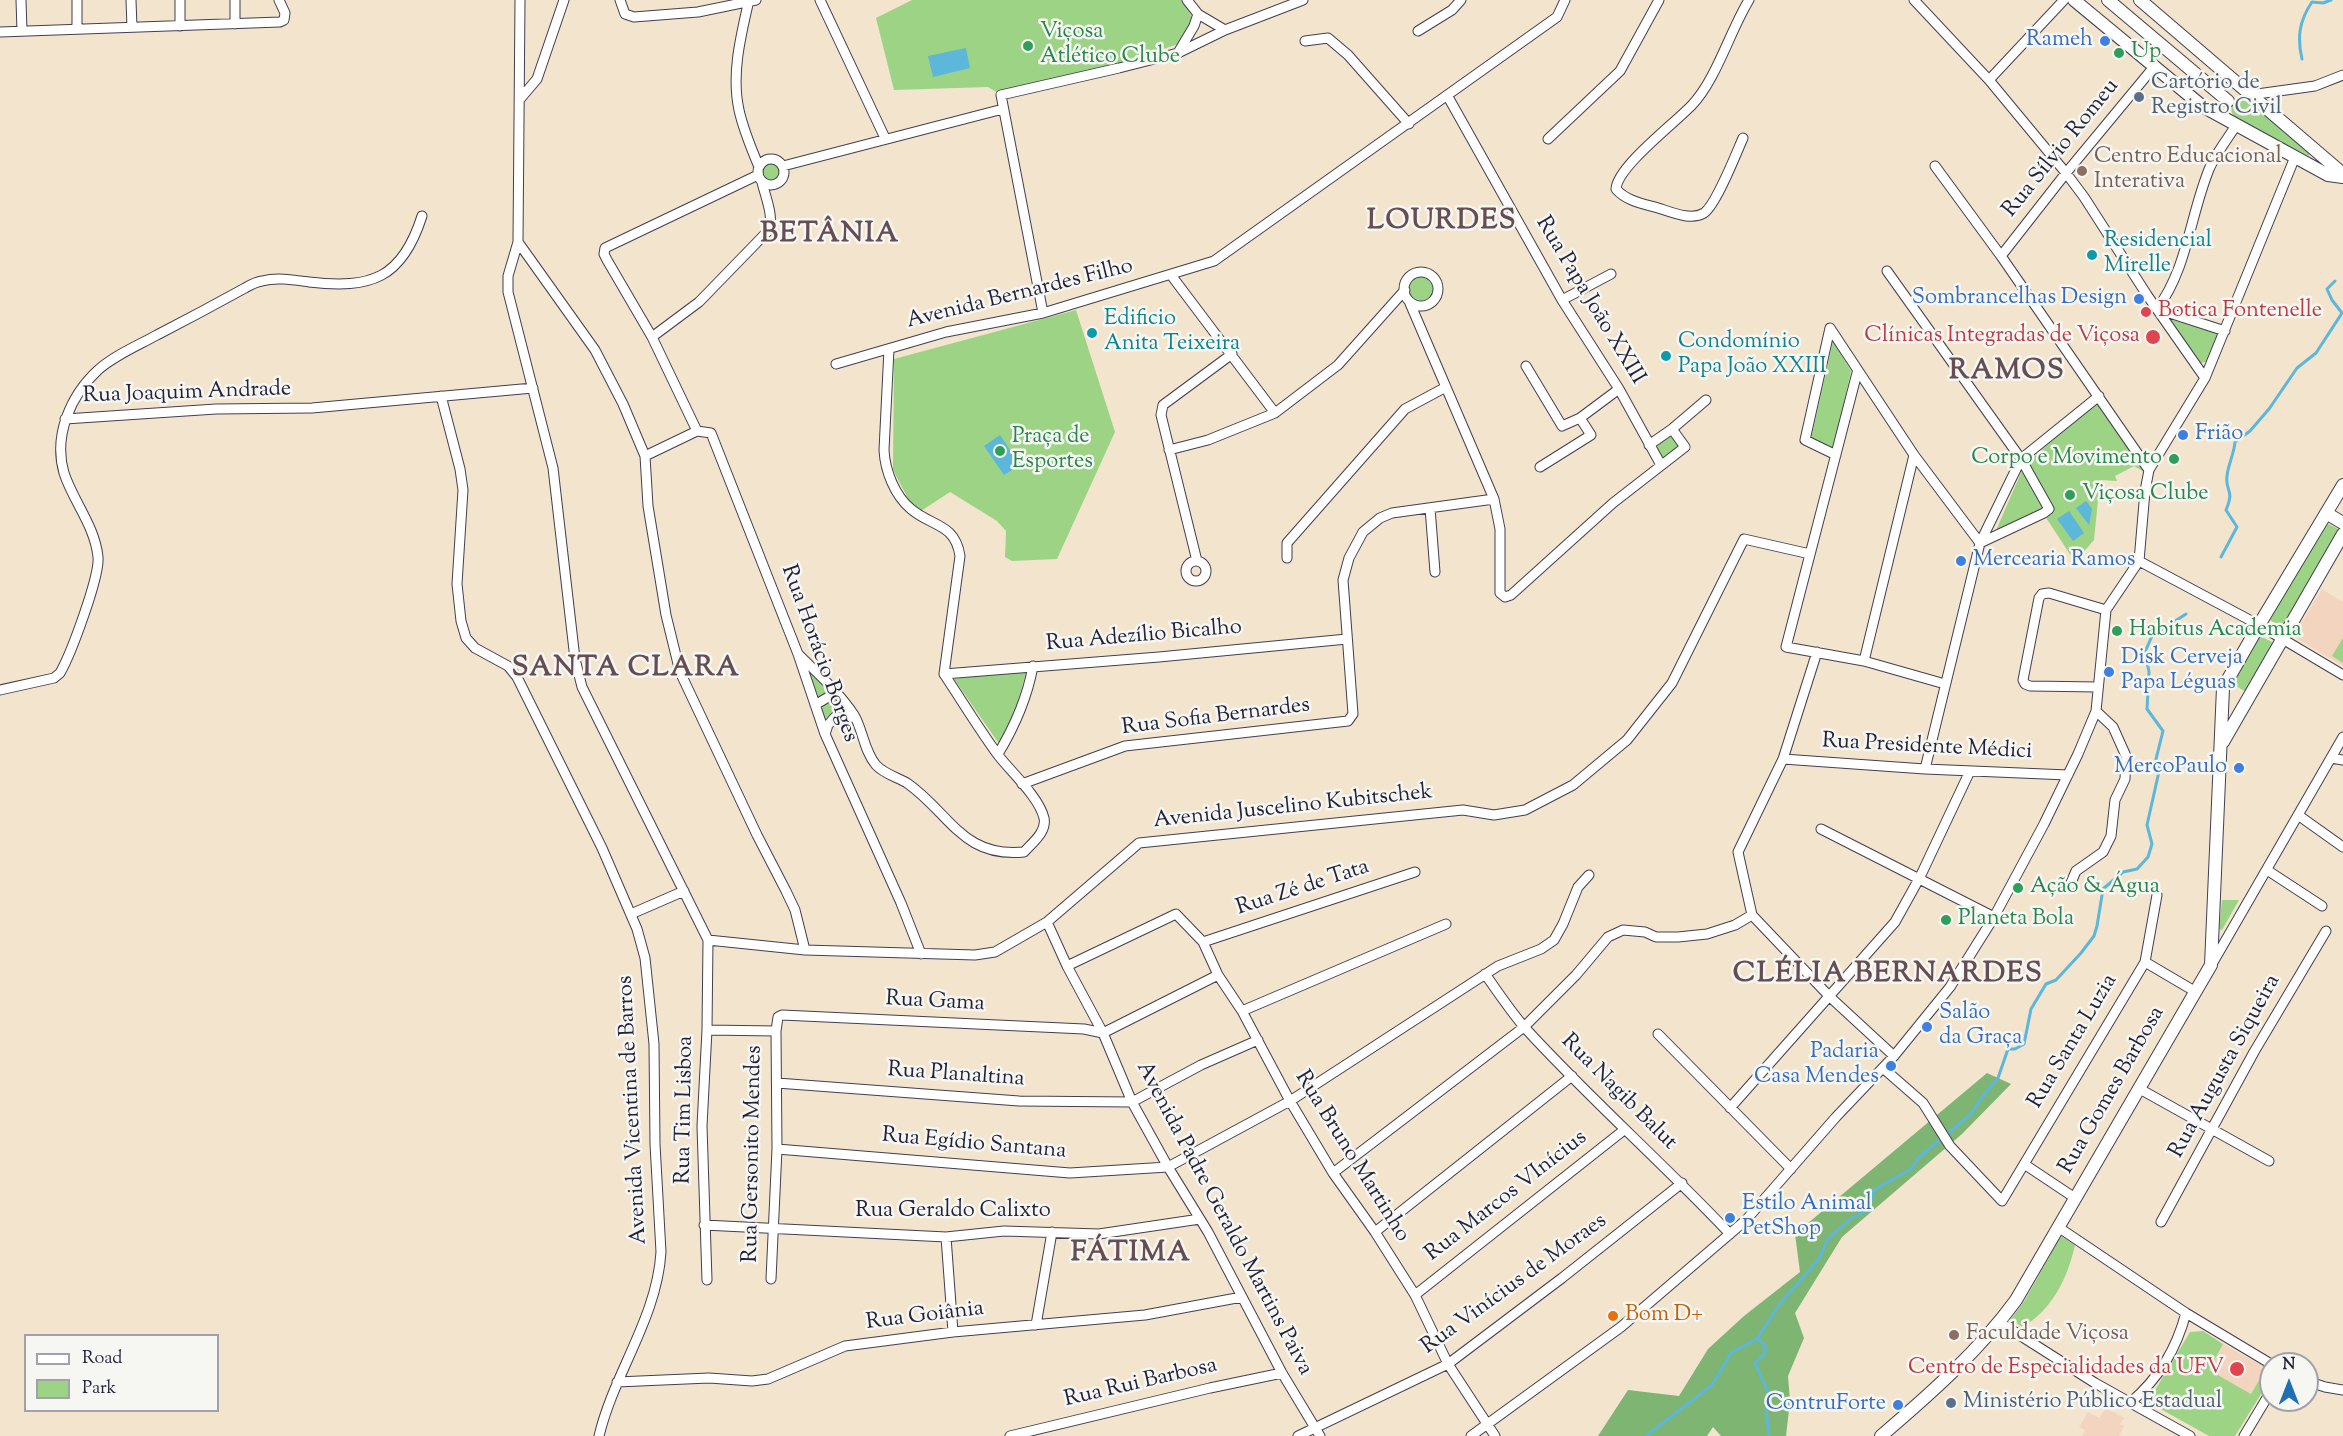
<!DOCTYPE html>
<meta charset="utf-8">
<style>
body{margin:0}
#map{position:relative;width:2343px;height:1436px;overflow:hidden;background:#f3e4ce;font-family:"Sorts Mill Goudy",serif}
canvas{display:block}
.legend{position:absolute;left:24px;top:1334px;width:195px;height:78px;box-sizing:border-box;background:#f6f6f2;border:2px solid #a1a1a9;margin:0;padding:8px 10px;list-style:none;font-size:18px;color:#22223b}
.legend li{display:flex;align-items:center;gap:12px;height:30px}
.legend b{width:30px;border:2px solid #a1a1a9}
.north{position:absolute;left:2259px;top:1352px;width:60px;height:60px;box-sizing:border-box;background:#f6f6f2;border:2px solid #a1a1a9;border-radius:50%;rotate:0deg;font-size:16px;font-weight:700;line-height:24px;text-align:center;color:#22223b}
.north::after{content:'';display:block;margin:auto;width:21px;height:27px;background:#1f6fb2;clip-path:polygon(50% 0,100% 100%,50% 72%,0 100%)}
</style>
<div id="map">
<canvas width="2343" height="1436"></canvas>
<ul class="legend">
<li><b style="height:8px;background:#fff"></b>Road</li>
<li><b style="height:16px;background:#9dd384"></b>Park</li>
</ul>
<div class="north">N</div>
</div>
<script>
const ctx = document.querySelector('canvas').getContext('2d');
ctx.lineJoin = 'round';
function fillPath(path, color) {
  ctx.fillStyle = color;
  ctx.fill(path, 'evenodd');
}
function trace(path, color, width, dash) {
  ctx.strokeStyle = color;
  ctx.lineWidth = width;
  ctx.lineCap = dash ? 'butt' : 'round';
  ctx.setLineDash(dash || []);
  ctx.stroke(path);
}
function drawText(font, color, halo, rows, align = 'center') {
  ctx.font = font + ' "Sorts Mill Goudy",serif';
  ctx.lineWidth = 5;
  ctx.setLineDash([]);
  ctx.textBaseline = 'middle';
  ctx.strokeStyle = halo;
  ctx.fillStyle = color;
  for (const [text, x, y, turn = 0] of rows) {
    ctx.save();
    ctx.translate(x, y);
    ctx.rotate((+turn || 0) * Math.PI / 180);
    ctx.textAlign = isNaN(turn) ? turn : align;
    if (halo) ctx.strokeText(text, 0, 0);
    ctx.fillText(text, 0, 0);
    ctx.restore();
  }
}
fillPath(new Path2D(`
 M2322,589l21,13v64l-50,-30z
 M2223,1344l43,24 -15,26 -43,-24z
 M2106,1408l18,10 -4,6 4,2 -5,10h-37l3,-6 -6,-3 9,-15 11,6z`), '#f3d4bf');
fillPath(new Path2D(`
 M912,0h270l9,15 1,9 -14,20 -61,21 -117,29 -12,-7 -94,3 -18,-72z
 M2242,97l6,2 62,55 -1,2 -73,-37c-6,-8 -7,-13 0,-21z
 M760 172a11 11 0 1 1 22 0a11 11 0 1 1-22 0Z
 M1409 289a13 13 0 1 1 26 0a13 13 0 1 1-26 0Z
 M1076,310l39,122 -58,127 -45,2 -7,-4 1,-26 -9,-10 -47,-29 -29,19 -9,-5 -19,-36 1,-111z
 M2169,319l49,14 -10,28 -7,2z
 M1833,341l18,30 -17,77 -23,-9z
 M2097,400l49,73 -12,-7 -19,10 2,5 -17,-1 -6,60 -19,22 -32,-49 -49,22 30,-69z
 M1672,432l10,16 -20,14 -11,-17z
 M2327,523l13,7 -58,98 -12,-8z
 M2260,636l14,7 -28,49 -13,-8z
 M2343,638v25l-11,-7z
 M799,655l55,61 -13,-2 -15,18z
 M1027,669l-14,50 -13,26 -46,-66z
 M2222,900h17l-17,30 -3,-1z
 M2061,1236l14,9c-7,32 -23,66 -53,82l-11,-8 14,-19z
 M2203,1331l20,13 -14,26 42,24 15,-26 5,3v7l-36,58h-26l-61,-34 42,-70z`), '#9dd384');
fillPath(new Path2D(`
 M1987,1073l24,11 -49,50 -120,103 -47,76 9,25 -16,38 2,25 -4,35h-65l-8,-9 -6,9h-109l30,-46 51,6 29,-47 36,-33 56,-44 -5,-38z`), '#7eb572');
fillPath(new Path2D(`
 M966,48l4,20 -37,9 -5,-21z
 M1000,435l20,30 -16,10 -20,-29z
 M2086,501l6,8 -3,16 -13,-17z
 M2069,511l15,22 -11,8 -16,-22z`), '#5cb7da');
trace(new Path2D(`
 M2302,59c-5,-21 -3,-38 10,-57l11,1 8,-3
 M2221,557l16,-30 -11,-17c9,-21 -1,-18 1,-34 1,-11 7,-22 8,-34l15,-11 19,-22 28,-41 19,-15 26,-40 -10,-13 -5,-11 8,-8
 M1757,1339l8,6v8l-10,10 14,31 -3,15 3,27
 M1646,1436l66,-51 20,-33 25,-13 21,-33 41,-47 8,-19 23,-21 18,-9 6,-20 37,-21 8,-12 52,-43 13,-20 14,-16 10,-29h7l9,-5 7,-35 15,-25 10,-4 25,-27 13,-17 3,-10 6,-37 20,-17 14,-3 11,-12 4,-13 -5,-19 13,-58 -4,-8 7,-28 -16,-22 2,-37 -4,-20 7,-16 34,-22`), '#5cb7da', 3);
const street = new Path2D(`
 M21,0l1,31
 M77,0v29
 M131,0l1,27
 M235,0v24
 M520,0l-2,242 -10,34v16l45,176 22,191 7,28 126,253 -1,90 -5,96 5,154
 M620,0l5,14 9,3 64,-5 58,-12
 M749,0c-8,35 -18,74 -10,110 4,19 12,38 20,57
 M820,0l65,138
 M1187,0l11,14 27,16
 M1914,0l75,80 77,93 18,24 63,98 58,83
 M180,26v-26
 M1418,31l34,-21 9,-10
 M0,32l280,-10 4,-2 1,-7 -6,-13
 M1305,41l23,-3 20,17 61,69
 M1179,51l15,-25 4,-12
 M1989,80l75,-80
 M1447,95l115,205 57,89 42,76
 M2250,95l65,-9 28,-11
 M520,99l17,-20 27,-79
 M1743,138c-7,16 -27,67 -39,75 -13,8 -33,-1 -46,-5 -14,-4 -32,-7 -42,-19 1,-22 59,-66 76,-84 24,-25 38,-74 57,-105
 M1548,139l72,-68 39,-71
 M758 172a13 13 0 1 1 26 0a13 13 0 1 1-26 0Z
 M783,166l220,-57
 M1935,166l66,90 148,214
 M518,242l77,108 28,54 22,52 3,50 18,109 14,57 77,163 29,56 9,19 10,40
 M2001,256l65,-83 87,-105
 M1887,271l134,188 28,50 -5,4 -64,30
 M1404 289a17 17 0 1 1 34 0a17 17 0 1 1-34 0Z
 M1171,275l104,138
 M1562,300l49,-26
 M1409,301l85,198 6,30v64l5,4 6,-2 102,-92 72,-56 -13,-18
 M1043,313l-42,-218 118,-27 59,-15 47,-23 78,-30
 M2225,331l-68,-22c31,-41 33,-95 53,-142 7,-15 18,-29 27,-43
 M652,337l47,-35 69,-71c7,-13 -3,-35 -6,-49
 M836,364l110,-32 97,-19 171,-52 343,-244 8,-17
 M1526,366l36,60 18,-8 39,-29
 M1857,373l-71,274 78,14 81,23
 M441,396l19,73 3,21 -6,94 4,37 5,17 9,10 33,18 9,11 85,171 35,81 8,29 9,86 1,100 6,108c-4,66 -47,121 -62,184
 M65,419l151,-10 96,-1 221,-20
 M697,431l-45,-94 -45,-77 -3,-6 1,-6 153,-73
 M1649,445l23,-16 34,-29
 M1169,450l39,-10 67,-27 63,-48 67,-75
 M1836,455l-31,-15 25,-112 84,127 66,88
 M645,456l52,-25 14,2 87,221 27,80 76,169 20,51
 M1540,467l51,-32 -11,-17
 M1430,508l5,64
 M1287,558v-15l118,-134 41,-22
 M1197,561l-36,-146 2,-10 69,-51
 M2139,561l120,64 84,50
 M1186 571a10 10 0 1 1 20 0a10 10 0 1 1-20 0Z
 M798,654c19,19 41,38 56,61 9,15 10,36 22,50 8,9 21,12 31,18 43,30 55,75 117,69 8,-9 23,-20 20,-34 -5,-21 -33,-46 -46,-63 -19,-26 -36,-54 -54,-81l16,-118c-5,-33 -28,-29 -49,-47 -16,-13 -26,-38 -27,-59l5,-101
 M1864,661l50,-206
 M944,674l215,-17 188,-18
 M2098,687l-68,-1 -5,-2 -2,-4 16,-82 3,-4 7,-1 57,17
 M0,690l54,-12 6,-5c11,-19 40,-97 38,-116 -3,-31 -25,-56 -34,-84 -11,-38 7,-78 34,-103 17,-15 39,-24 59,-35 29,-15 59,-31 88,-47 5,-3 11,-6 17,-7 15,-4 32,-1 47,1 62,7 93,-3 113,-66
 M815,705l20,-12
 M825,734l3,-9 7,-8h20
 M998,754c17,-28 29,-55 35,-88
 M2331,758l12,2
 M1783,759l142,10 143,6
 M1925,769l55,-226 41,-84 78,-63
 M1022,784l103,-38 223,-25 5,-7 -10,-134 6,-22 14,-26 17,-14 12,-5 102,-14
 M2298,815l45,32
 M1821,829l173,88
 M2267,870l55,36
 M2070,885l6,-14 27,-19 8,-16 4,-36 10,-21 1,-23 -13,-29 -17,-16
 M631,914l53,-23
 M1752,915l78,82 64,59
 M1047,922l20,44 36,67 29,69 36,65 40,65 74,141 38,63
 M708,940l97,10 170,5 20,-3 52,-30 92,-79 324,-33 31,5 31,-5 48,-25 54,-45 45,-57 72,-144 66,15
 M1203,942l212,-70
 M2145,962l51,30
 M2212,964l131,-227
 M1067,966l109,-52 27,28 15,33 24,36 48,90 43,72 42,59 40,63 33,69 47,72
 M1485,974c13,18 26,38 41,55 65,71 138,135 204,205
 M1242,1011l204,-87
 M707,1030l69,1
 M1658,1034l133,135
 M1883,1068l40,35 27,43 52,55 143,-239 12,-67
 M777,1083l242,18 113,1 69,-37 57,-25
 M2138,1088l131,73
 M1730,1108l165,-186 25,-45 50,-106
 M777,1149l293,24 98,-6 122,-66 208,-135 43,-17 13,-9 9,-16 15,-37 11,-12
 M2024,1164l51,34
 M1333,1173l191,-146 52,-52 32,-38 15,-7 22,2 11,5h22l29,-3 28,-9 17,-10 -14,-63 45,-93 34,-107
 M2161,1222l93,-170 72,-121
 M704,1225l242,12 58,-6 95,3 101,-15
 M2058,1227l128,86 85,51
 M1375,1232l197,-156
 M946,1237l7,95
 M771,1279l6,-130 -1,-118 2,-14 4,-2 302,14 19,4 115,-58
 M1415,1295l209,-165
 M1999,1322l96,61 95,53
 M1036,1325l16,-93
 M2307,1381l18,6 18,3
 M617,1382l92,-4 43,3 16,-2 77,-33 108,-14 192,-17 97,-18
 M2130,1403c29,-25 46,-53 56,-90
 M1010,1436l200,-48 72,-15
 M1298,1436l150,-72 114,-86 120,-95
 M1471,1436l150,-109 125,-107 90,-103 58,-61 56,-69 44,-70 50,-93 34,-70 18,-43 10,-101 33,-49 6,-70 4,-21 56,-92 90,-221
 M2244,1436l27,-45`);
const secondary = new Path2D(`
 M2074,0l128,106 126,69 15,2
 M2108,0l120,101
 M2140,0l203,174
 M2326,513l17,10
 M2223,742l120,-208
 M1881,1436c48,-41 98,-85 135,-136l195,-335 12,-277 36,-63 84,-140`);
trace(street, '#413f51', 11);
trace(secondary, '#413f51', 14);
trace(street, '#fff', 9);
trace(secondary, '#fff', 12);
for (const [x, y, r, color] of [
 [2105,41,6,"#3f7fe0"],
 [1028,46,6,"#2e9e5b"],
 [2119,53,6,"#2e9e5b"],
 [2139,97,6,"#5c6f8a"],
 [2082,171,6,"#8d6e63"],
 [2092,255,6,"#0f9aa8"],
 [2139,299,6,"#3f7fe0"],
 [2146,312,6,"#e0444e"],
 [1092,333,6,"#0f9aa8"],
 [2153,337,8,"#e0444e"],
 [1666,356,6,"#0f9aa8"],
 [2183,435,6,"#3f7fe0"],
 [1000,451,6,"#2e9e5b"],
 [2174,459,6,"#2e9e5b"],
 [2070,495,6,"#2e9e5b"],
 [1961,561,6,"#3f7fe0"],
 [2117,631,6,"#2e9e5b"],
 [2109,672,6,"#3f7fe0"],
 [2239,768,6,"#3f7fe0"],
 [2018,888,6,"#2e9e5b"],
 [1946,920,6,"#2e9e5b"],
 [1927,1027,6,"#3f7fe0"],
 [1891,1066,6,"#3f7fe0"],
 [1730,1218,6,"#3f7fe0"],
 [1613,1316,6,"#e8710a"],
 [1954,1335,6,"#8d6e63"],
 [2237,1369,8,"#e0444e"],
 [1951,1403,6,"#5c6f8a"],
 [1898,1405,6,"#3f7fe0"]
]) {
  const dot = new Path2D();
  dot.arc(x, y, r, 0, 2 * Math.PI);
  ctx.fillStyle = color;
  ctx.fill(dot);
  trace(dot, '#f6f6f2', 2);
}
drawText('22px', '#27864d', '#f6f6f2', [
 ["Viçosa",1040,33],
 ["Atlético Clube",1040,58],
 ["Up",2131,53],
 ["Praça de",1012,438],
 ["Esportes",1012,463],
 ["Corpo e Movimento",2162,459,"right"],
 ["Viçosa Clube",2082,495],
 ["Habitus Academia",2129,631],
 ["Ação & Água",2030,888],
 ["Planeta Bola",1958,920]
], 'left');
drawText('22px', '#366cbe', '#f6f6f2', [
 ["Rameh",2093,41],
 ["Sombrancelhas Design",2127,299],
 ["Frião",2195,435,"left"],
 ["Mercearia Ramos",1973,561,"left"],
 ["Disk Cerveja",2121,659,"left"],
 ["Papa Léguas",2121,684,"left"],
 ["MercoPaulo",2227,768],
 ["Salão",1939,1014,"left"],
 ["da Graça",1939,1039,"left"],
 ["Padaria",1879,1053],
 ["Casa Mendes",1879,1078],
 ["Estilo Animal",1742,1205,"left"],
 ["PetShop",1742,1230,"left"],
 ["ContruForte",1886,1405]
], 'right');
drawText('22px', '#4e5e75', '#f6f6f2', [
 ["Cartório de",2151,84],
 ["Registro Civil",2151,109],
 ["Ministério Público Estadual",1963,1403]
], 'left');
drawText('22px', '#22223b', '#f6f6f2', [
 ["Rua Sílvio Romeu",2062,149,-51],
 ["Avenida Bernardes Filho",1020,295,-14],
 ["Rua Papa João XXIII",1589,301,59],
 ["Rua Joaquim Andrade",187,394,-2],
 ["Rua Adezílio Bicalho",1144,637,-5],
 ["Rua Horácio Borges",818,654,70],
 ["Rua Sofia Bernardes",1216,718,-7],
 ["Rua Presidente Médici",1927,748,3],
 ["Avenida Juscelino Kubitschek",1293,808,-6],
 ["Rua Zé de Tata",1303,889,-18],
 ["Rua Gama",935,1003,3],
 ["Rua Santa Luzia",2074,1042,-59],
 ["Rua Augusta Siqueira",2226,1067,-61],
 ["Rua Planaltina",956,1076,4],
 ["Rua Gomes Barbosa",2113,1091,-60],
 ["Rua Nagib Balut",1618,1093,45],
 ["Avenida Vicentina de Barros",634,1110,-93],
 ["Rua Tim Lisboa",686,1110,-89],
 ["Rua Egídio Santana",974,1145,5],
 ["Rua Gersonito Mendes",754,1154,-89],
 ["Rua Bruno Martinho",1351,1157,58],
 ["Rua Marcos VInícius",1507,1197,-38],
 ["Rua Geraldo Calixto",953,1212],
 ["Avenida Padre Geraldo Martins Paiva",1223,1219,62],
 ["Rua Vinícius de Moraes",1515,1285,-36],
 ["Rua Goiânia",925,1317,-7],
 ["Rua Rui Barbosa",1141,1384,-13]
]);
drawText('22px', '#785e54', '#f6f6f2', [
 ["Centro Educacional",2094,158],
 ["Interativa",2094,183],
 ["Faculdade Viçosa",1966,1335]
], 'left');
drawText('22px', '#0d838f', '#f6f6f2', [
 ["Residencial",2104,242],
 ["Mirelle",2104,267],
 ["Edificio",1104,320],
 ["Anita Teixeira",1104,345],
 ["Condomínio",1678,343],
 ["Papa João XXIII",1678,368]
], 'left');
drawText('22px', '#be3a42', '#f6f6f2', [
 ["Botica Fontenelle",2158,312,"left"],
 ["Clínicas Integradas de Viçosa",2140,337],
 ["Centro de Especialidades da UFV",2224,1369]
], 'right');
drawText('22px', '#c56008', '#f6f6f2', [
 ["Bom D+",1625,1316]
], 'left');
ctx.letterSpacing = '1.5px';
drawText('bold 28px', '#664c53', '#f6f6f2', [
 ["LOURDES",1442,223],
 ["BETÂNIA",830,236],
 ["RAMOS",2007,373],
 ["SANTA CLARA",626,670],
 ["CLÉLIA BERNARDES",1888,976],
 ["FÁTIMA",1131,1255]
]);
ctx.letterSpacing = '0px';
</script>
